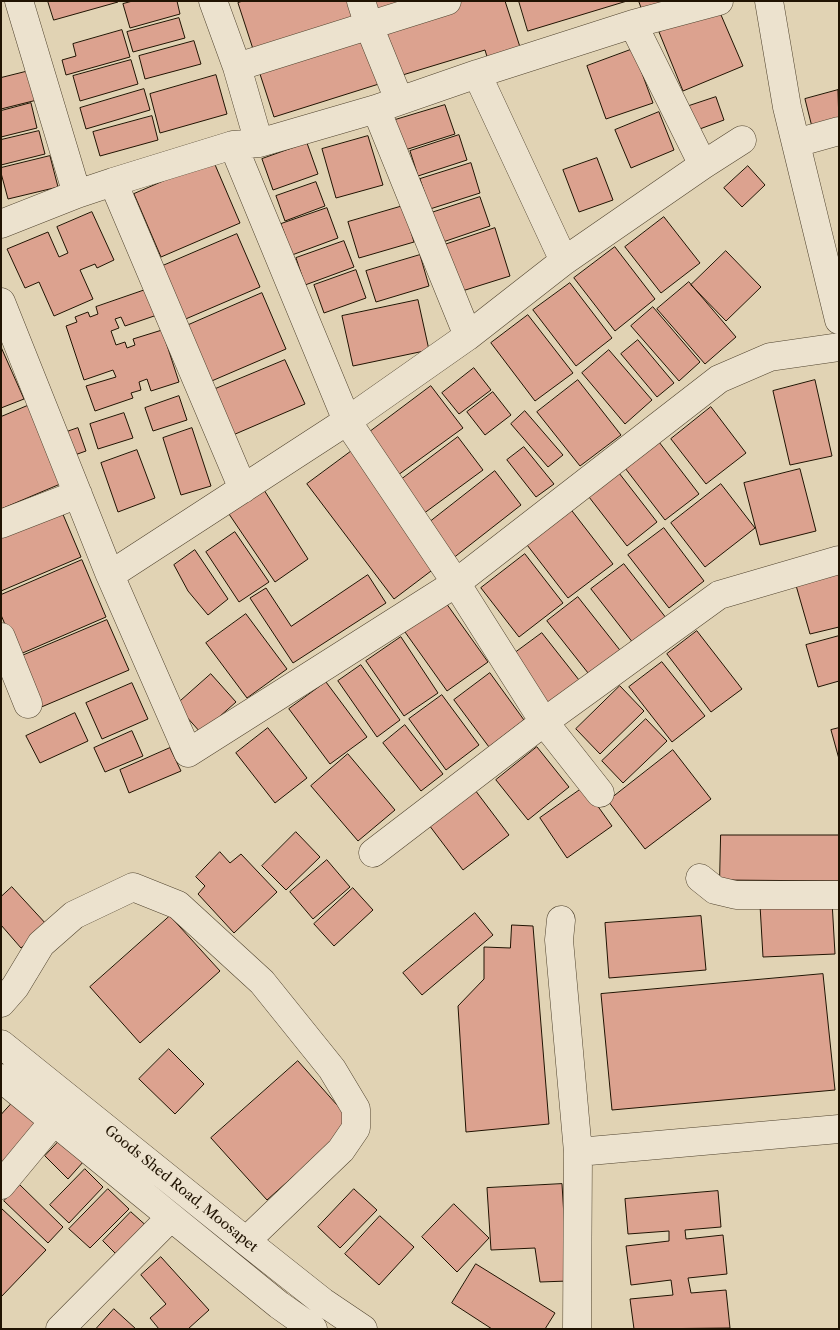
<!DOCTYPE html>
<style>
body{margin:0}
#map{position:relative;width:840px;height:1330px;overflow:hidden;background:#e1d3b4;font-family:"Libre Caslon Text",serif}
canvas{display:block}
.frame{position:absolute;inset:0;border:2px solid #201302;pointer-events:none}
</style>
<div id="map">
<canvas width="840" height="1330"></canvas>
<div class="frame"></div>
</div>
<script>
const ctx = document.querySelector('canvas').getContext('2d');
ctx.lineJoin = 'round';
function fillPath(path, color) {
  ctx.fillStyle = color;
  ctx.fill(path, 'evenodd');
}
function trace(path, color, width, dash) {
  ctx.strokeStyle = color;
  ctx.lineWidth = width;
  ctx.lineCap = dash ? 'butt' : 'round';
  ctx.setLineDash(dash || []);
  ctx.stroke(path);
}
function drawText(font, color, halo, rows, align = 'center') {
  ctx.font = font + ' "Libre Caslon Text",serif';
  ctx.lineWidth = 4;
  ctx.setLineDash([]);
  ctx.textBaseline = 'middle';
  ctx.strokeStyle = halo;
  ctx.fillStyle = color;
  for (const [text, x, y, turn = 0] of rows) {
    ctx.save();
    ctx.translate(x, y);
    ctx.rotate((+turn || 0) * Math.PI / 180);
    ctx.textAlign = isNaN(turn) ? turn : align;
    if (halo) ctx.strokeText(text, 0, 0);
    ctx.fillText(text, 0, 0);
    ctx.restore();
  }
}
const building = new Path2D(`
 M48,1h70v1l-64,18z
 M133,1h44l3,13 -50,14 -7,-24z
 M243,1h107l5,16 -102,32 -15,-46z
 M374,1h63l-58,18z
 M459,1h46l16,49 -33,10 -3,-10 -89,27 -16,-51z
 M519,1h108l-99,30z
 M639,1h38l-34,11z
 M718,8l25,58 -60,25 -24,-59z
 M179,18l6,20 -52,14 -6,-20z
 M122,30l8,27 -64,18 -4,-15 14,-4 -3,-12z
 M367,37l15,46 -108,34 -15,-46z
 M194,41l7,23 -56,15 -6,-23z
 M633,49l20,54 -47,16 -19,-53z
 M131,60l7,24 -58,17 -7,-25z
 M29,71l8,29 -36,9v-31z
 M216,75l11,39 -67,19 -10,-39z
 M144,89l6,21 -64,19 -6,-21z
 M838,90l1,35 -26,6 -8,-32z
 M716,97l8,23 -35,13 -9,-24z
 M31,103l6,25 -36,9v-26z
 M445,105l10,29 -50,16 -10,-30z
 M659,112l15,38 -43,18 -16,-38z
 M152,116l6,24 -58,16 -7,-24z
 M39,131l6,23 -44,11v-25z
 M459,135l8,25 -49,16 -8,-25z
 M368,136l15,49 -47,13 -14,-49z
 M307,143l11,31 -45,16 -11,-31z
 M50,156l8,31 -50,12 -7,-26v-5z
 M597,158l16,42 -34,12 -16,-42z
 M213,160l27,63 -79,34 -27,-63z
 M471,163l9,30 -50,16 -10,-30z
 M748,166l17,19 -23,22 -18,-19z
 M316,182l9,24 -40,15 -9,-25z
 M480,197l10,29 -50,17 -9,-30z
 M403,206l11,36 -55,16 -11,-36z
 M327,208l11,30 -46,17 -11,-31z
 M92,212l22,48 -17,8 -2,-4 -15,6 13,29 -39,17 -15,-34 -14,6 -18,-39 41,-17 11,25 9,-4 -11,-26z
 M664,217l36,46 -39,30 -36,-46z
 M495,228l15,48 -51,16 -15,-47z
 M237,234l23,53 -79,34 -23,-53z
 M344,241l10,26 -49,18 -9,-27z
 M615,247l40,52 -40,32 -41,-53z
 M726,251l35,36 -35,34 -35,-36z
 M420,255l9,31 -53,16 -10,-31z
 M356,270l10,28 -42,15 -10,-28z
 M689,282l47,55 -31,27 -48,-55z
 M570,283l42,55 -36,28 -43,-56z
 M148,289l9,26 -32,11 -4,-9 -6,2 4,9 -8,3 5,14 9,-3 2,6 8,-3 -2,-6 29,-9 17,52 -28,9 -4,-12 -8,3 2,8 -10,3 2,5 -38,13 -9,-25 30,-9 -3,-7 -29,10 -18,-54 11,-4 -2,-5 13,-5 2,5 8,-3 -2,-7z
 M262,293l24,56 -79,34 -23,-56z
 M418,300l11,50 -76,16 -11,-50z
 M653,307l47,55 -21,19 -48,-55z
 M528,315l45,58 -38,28 -44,-58z
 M638,340l36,43 -17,14 -36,-43z
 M1,347l23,52 -23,9z
 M609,350l43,50 -27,24 -43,-51z
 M285,360l20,44 -72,31 -20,-45z
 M474,368l17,22 -32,24 -17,-21z
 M578,380l43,55 -41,31 -43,-54z
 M815,380l17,76 -42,9 -17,-74z
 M431,386l32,42 -65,47 -31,-41z
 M493,392l18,23 -26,20 -18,-23z
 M179,396l8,24 -34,11 -8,-23z
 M32,404l33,78 -64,27v-92z
 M711,407l35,46 -40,31 -35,-45z
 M525,411l38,44 -15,12 -37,-43z
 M124,413l9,25 -35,11 -8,-25z
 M78,428l8,23 -17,6 -8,-23z
 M192,428l19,58 -30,9 -18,-57z
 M458,437l25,33 -60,44 -25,-32z
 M659,442l40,52 -34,26 -40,-52z
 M524,447l30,37 -18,13 -29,-37z
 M137,450l18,48 -37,14 -17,-49z
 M353,450l86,115 -45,34 -87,-115z
 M800,469l16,62 -56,14 -16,-62z
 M495,471l26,34 -69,54 -26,-34z
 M619,473l38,49 -30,24 -38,-49z
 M721,484l34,44 -50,39 -34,-44z
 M264,490l44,69 -33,23 -46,-68z
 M59,505l22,52 -80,34v-61z
 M569,507l44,57 -45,34 -44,-57z
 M664,528l40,53 -35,27 -41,-53z
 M235,532l34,50 -30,20 -33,-50z
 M195,550l33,49 -20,16 -20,-24 -14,-26z
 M525,554l38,49 -44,34 -38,-49z
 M82,560l24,57 -88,38 -17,-40v-20z
 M624,564l46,59 -33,25 -46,-59z
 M839,571v56l-29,7 -15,-52z
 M368,575l18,28 -93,60 -43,-65 16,-10 25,38z
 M578,597l45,57 -31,24 -45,-57z
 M446,603l42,59 -41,29 -42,-59z
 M246,614l41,55 -40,29 -41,-55z
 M107,620l22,50 -90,38 -22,-50z
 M697,631l45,58 -31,23 -44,-58z
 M542,633l37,47 -34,26 -37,-48z
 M839,636v45l-21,6 -12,-42z
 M401,637l37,56 -34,23 -38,-55z
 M662,662l43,54 -33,26 -43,-55z
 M361,665l39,55 -23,17 -39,-56z
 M490,673l34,47 -35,27 -35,-47z
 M211,674l25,28 -35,31 -25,-28z
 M326,682l41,55 -37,27 -41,-55z
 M132,683l16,36 -46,20 -16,-36z
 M620,686l24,25 -44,43 -24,-25z
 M442,695l37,50 -33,25 -37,-51z
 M75,713l13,28 -48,22 -14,-27z
 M646,719l21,22 -44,42 -21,-22z
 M405,725l38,49 -22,17 -38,-48z
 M268,728l39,50 -32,25 -39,-50z
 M839,728v31l-8,-29z
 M132,731l11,25 -38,16 -11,-24z
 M537,747l32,40 -41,33 -32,-40z
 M170,748l11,23 -52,22 -9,-23z
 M673,750l38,49 -66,50 -37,-48z
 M348,754l47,56 -37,31 -47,-55z
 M584,787l28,39 -45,32 -27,-40z
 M475,790l34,45 -46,35 -34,-45z
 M296,832l24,25 -34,33 -24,-24z
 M721,835h118v46l-119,-1z
 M220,852l10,11 11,-9 36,38 -43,41 -36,-39 7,-8 -9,-9z
 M327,860l23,27 -37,32 -23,-27z
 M12,887l35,38 -26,23 -20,-23v-28z
 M353,888l20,22 -39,36 -20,-22z
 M832,901l3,53 -72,3 -3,-52z
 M475,913l18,22 -71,60 -19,-22z
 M170,916l50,55 -80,72 -50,-56z
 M701,916l5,54 -97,8 -4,-55z
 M512,925l21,1 16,198 -83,8 -8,-126 26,-27v-32l26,1z
 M823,974l12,116 -223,20 -11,-116z
 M169,1049l35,35 -29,30 -36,-35z
 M298,1061l55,62 -86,77 -56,-62z
 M13,1102l27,24 -39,43v-54z
 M61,1139l23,22 -16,18 -23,-23z
 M85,1169l18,18 -34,36 -19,-18z
 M562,1184l6,97 -28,1 -5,-34 -44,2 -4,-62z
 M20,1185l43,42 -15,16 -44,-42z
 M108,1189l21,20 -39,39 -21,-19z
 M354,1189l23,21 -37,38 -22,-21z
 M718,1191l3,36 -36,3 1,9 37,-4 4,39 -39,4 3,15 35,-3 4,38 -96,1 -4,-30 43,-4 -2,-15 -40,5 -5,-39 43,-5v-10l-41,3 -3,-35z
 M454,1204l35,34 -32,34 -35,-35z
 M1,1208l45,42 -45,47z
 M131,1212l19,17 -29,30 -18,-18z
 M380,1216l34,31 -35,38 -34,-31z
 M161,1257l48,53 -21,19h-29l-9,-11 16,-14 -25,-29z
 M476,1264l79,49 -10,16h-53l-40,-26z
 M114,1309l22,20h-40z`);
fillPath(building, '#dca28f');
trace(building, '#201302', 1);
const minor = new Path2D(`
 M19,1l58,193
 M213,1l24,66 22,76
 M361,1l8,25 30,74
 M769,1l18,106 52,213
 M633,24l70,141
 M237,67l210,-66
 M477,74l87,187
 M376,109l92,227
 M796,143l43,-12
 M233,145l114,276 109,162 88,139 56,71
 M113,182l130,307
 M1,224l76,-30 36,-12 120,-37 26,-2 117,-34 101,-35 156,-50 86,-23
 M1,302l109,273 78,178 268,-170 263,-204 51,-22 69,-10
 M1,524l77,-30
 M110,575l237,-154 121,-85 96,-75 139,-96 39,-25
 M1,637l27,67
 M373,853l171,-131 175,-127 120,-35
 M700,878l15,12 21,5h103
 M561,920l-2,20 19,212 -1,177
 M1,1003l14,-16 26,-43 33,-29 59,-28 45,18 84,77 70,87 24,40v19l-15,22 -95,91
 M1,1044l245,197 77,61 40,27
 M1,1078l170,139 108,88 34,24
 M578,1152l261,-23
 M1,1185l53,-64 13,-12
 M60,1329l111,-112`);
trace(minor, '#50432e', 29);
trace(minor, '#ece2ce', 28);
drawText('14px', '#201302', '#ece2ce', [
 ["Goods Shed Road, Moosapet",181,1189,39]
]);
</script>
